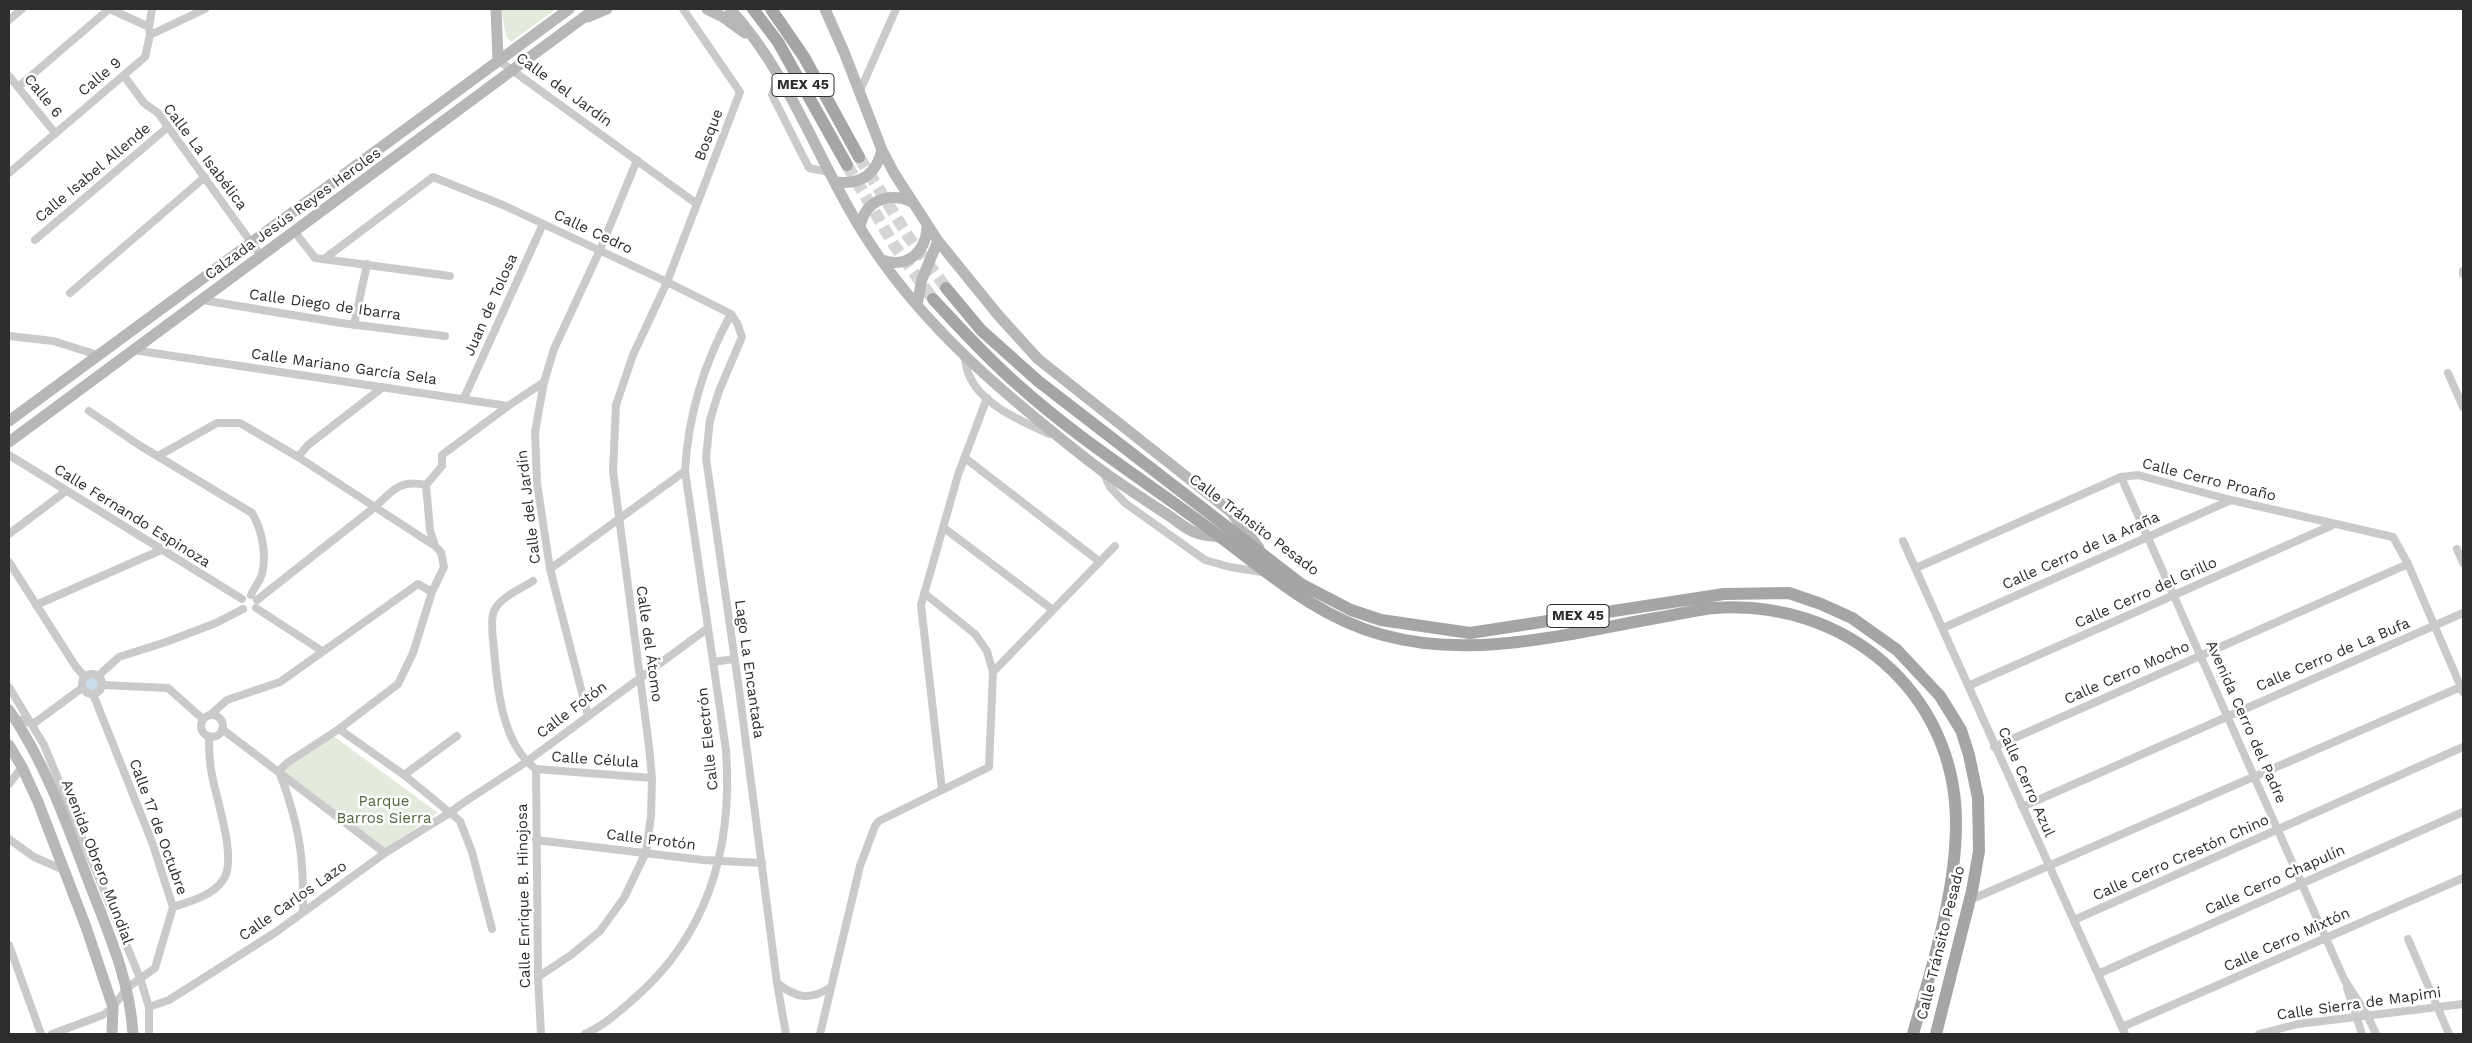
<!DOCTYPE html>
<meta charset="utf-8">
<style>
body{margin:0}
#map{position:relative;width:2472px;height:1043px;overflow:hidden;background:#fff;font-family:"Work Sans",sans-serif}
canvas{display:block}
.frame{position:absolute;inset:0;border:10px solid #2d2d2d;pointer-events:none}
</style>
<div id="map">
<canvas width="2472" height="1043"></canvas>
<div class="frame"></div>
</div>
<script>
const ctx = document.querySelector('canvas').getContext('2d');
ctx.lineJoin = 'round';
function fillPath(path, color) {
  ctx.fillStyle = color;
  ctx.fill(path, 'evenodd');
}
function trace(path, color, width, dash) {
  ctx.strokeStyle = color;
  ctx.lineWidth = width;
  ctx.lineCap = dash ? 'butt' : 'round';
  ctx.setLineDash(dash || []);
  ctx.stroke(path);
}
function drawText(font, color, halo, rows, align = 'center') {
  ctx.font = font + ' "Work Sans",sans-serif';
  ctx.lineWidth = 5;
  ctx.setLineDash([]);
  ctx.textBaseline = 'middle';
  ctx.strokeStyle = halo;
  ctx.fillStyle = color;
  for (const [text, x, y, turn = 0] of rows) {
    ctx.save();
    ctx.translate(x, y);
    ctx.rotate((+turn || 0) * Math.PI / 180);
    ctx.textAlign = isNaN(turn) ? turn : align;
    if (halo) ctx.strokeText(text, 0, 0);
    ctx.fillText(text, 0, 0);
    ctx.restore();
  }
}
fillPath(new Path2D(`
 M501,9h55l-45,33 -5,-6z
 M332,735l106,78 -53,36 -105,-80z`), '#e4eadc');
fillPath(new Path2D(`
 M85 684a7 7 0 1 1 14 0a7 7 0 1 1-14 0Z`), '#c9dee9');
trace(new Path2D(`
 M859,157l49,79 38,52
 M847,165l47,80 39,54`), '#d5d5d5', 12, [12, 6]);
trace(new Path2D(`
 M110,9l39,18 1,8
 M9,20l13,-11
 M149,27l3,-18
 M498,60l199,144
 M9,76l46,57
 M124,76l20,27 14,10 103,143
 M779,76l-7,19 37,73 20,4
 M18,87l91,-78
 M859,93l37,-84
 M9,173l136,-116 5,-22 55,-26
 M294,231l21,27 135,18
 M35,240l133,-113
 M324,259l109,-82 70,28 164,77 64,32 6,9 5,14 -23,54 -9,29 -4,38 33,231 38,294 9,51
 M2463,271v3
 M70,293l135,-116
 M202,300l139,23 104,13
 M354,325l13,-61
 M9,336l44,5 45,14
 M133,350l375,56 36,-24
 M964,356c2,6 2,13 5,19 12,30 53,46 80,59
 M2448,373l15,34
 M464,398l79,-174
 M89,411l50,34 113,68c10,17 15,41 10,61 -2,7 -8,14 -11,21
 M9,455l233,144
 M158,456l59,-33h23l58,34 137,89 6,6 3,15 -12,25 -19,61 -15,31 -59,45 -52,34 -8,8c20,53 25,84 24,140
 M298,457l10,-12 75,-58
 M965,458l135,104
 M1104,474l6,13 15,16 80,57 25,7 32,5
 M2121,477l223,502 24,38 8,17
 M426,485l4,45 5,16
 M944,528l109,82
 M9,534l57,-43
 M1903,541l222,493
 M2457,549l6,14
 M9,562l67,105 9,10
 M1916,568l205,-91 17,-2 93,25 162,37 15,27 55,128
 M550,569l135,-98
 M533,581c-12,8 -33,16 -39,30 -4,10 -1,28 0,38 3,38 8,96 42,120l2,208 3,57
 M924,593l51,41 12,17 6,21
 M257,600l118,-93c18,-17 25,-28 51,-22l16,-19v-11l66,-49
 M36,605l125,-55
 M256,608l66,43
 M1943,628l288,-128
 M713,662l21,-3
 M82 684a10 10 0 1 1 20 0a10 10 0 1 1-20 0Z
 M98,676l21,-19 47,-15 50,-19 27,-14
 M102,685l66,3 35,31
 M1968,686l367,-162
 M9,687l35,58 96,233 9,29v27
 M210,715l17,-15 53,-18 138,-98 14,8
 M201 726a11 11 0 1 1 22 0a11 11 0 1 1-22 0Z
 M588,716l-38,-147 -13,-86 -2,-51 9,-50 10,-33 46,-99 37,-90
 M15,718l18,6 49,-36
 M222,729l163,124
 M339,729l65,46 56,46 12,31 20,77
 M1994,747l414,-183
 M536,769l116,9
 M404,775l53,-39
 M9,784l13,-17
 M942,790l-21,-185 37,-130 29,-77
 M2022,807l441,-194
 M9,839l25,18 30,13
 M536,840l167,20 59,3
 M1970,900l493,-214
 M173,907c18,-6 39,-11 50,-27 15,-20 -7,-81 -11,-105 -3,-13 -3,-26 -3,-39
 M2074,920l389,-173
 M2408,939l41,95
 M9,945l32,89
 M2098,974l365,-162
 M538,977l33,-22 29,-24 24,-33 22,-46 5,-36 1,-38 -3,-32 -36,-275 3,-66 17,-50 34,-73 73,-190 -57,-83
 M777,983c19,15 33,18 54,4
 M2347,988l15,46
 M149,1007l20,-7 107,-68 109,-79 66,-41 9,-7 66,-43 182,-134
 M2122,1027l341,-149
 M52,1034l51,-19 10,-8 14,-19 28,-20 18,-61 -21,-65 -59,-148
 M585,1034c20,-9 36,-24 52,-38 73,-65 96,-151 89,-246l-41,-279c3,-55 19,-108 46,-157
 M820,1034l40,-168 15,-40 4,-5 110,-54 4,-95 122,-126
 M2259,1034l39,-10 165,-20`), '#cacaca', 8);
trace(new Path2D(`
 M496,9l2,51
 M707,9l16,8 22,16
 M730,9c62,67 89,157 139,233 56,86 135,152 215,215 26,21 54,38 81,56 10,6 21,17 32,20 7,3 15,3 22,4
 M825,9l19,43 38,98 12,23 44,68 61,75 39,43 193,153 28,36
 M588,17l19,-8
 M835,182c25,3 41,-7 47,-32
 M860,228c4,-27 28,-37 52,-26
 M882,260c25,9 44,-8 45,-33
 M917,305l5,-26 16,-38
 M9,421l560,-412
 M9,442l586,-433
 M9,710c37,54 58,114 81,175 19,49 40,96 43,149
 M9,745l13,22 16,35 48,125 27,80 -1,27`), '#b7b7b7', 11);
trace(new Path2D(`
 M753,9l25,33 69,123
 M771,9l33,48 55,100
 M946,288l35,42 57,51 263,203 50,26 30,10 89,13 254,-39 65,-1 32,11 31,14 45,32 43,46 21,34 8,25 9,43 1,53 -7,40 -36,143
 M933,299c27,29 54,59 84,85 63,57 135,101 202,152 52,39 100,82 164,99 90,25 183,-1 273,-17 19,-3 39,-8 58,-10 129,-10 242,83 242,215 0,71 -24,143 -43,211`), '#a5a5a5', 12);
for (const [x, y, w] of [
 [803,85,62],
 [1578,616,62]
]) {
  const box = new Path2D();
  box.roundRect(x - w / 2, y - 11.5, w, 23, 4);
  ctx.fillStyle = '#fff';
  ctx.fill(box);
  trace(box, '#2d2d2d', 1);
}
drawText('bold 14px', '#2d2d2d', null, [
 ["MEX 45",803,85],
 ["MEX 45",1578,616]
]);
drawText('15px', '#2d2d2d', '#fff', [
 ["Calle 9",100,77,-40],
 ["Calle del Jardín",564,90,36],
 ["Calle 6",43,96,51],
 ["Bosque",709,135,-69],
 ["Calle La Isabélica",205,157,53],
 ["Calle Isabel Allende",93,173,-40],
 ["Calzada Jesús Reyes Heroles",293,214,-36],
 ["Calle Cedro",593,232,25],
 ["Calle Diego de Ibarra",325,305,8],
 ["Juan de Tolosa",491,305,-66],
 ["Calle Mariano García Sela",344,367,8],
 ["Calle Cerro Proaño",2209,480,14],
 ["Calle del Jardín",529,507,-97],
 ["Calle Fernando Espinoza",132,516,32],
 ["Calle Tránsito Pesado",1254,525,37],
 ["Calle Cerro de la Araña",2081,551,-24],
 ["Calle Cerro del Grillo",2146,593,-24],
 ["Calle del Átomo",649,644,82],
 ["Calle Cerro de La Bufa",2333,655,-23],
 ["Lago La Encantada",749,669,82],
 ["Calle Cerro Mocho",2127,673,-24],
 ["Calle Fotón",572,710,-37],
 ["Avenida Cerro del Padre",2246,722,66],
 ["Calle Electrón",708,739,-96],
 ["Calle Célula",595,760,4],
 ["Calle Cerro Azul",2026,782,66],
 ["Calle 17 de Octubre",158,827,70],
 ["Calle Protón",651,840,7],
 ["Calle Cerro Crestón Chino",2181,858,-24],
 ["Avenida Obrero Mundial",97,862,69],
 ["Calle Cerro Chapulín",2275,880,-24],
 ["Calle Enrique B. Hinojosa",524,896,-91],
 ["Calle Carlos Lazo",293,901,-35],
 ["Calle Cerro Mixtón",2287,940,-24],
 ["Calle Tránsito Pesado",1941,943,-76],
 ["Calle Sierra de Mapimi",2359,1004,-8]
]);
drawText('15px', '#52673d', '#fff', [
 ["Parque",384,802],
 ["Barros Sierra",384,819]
]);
</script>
